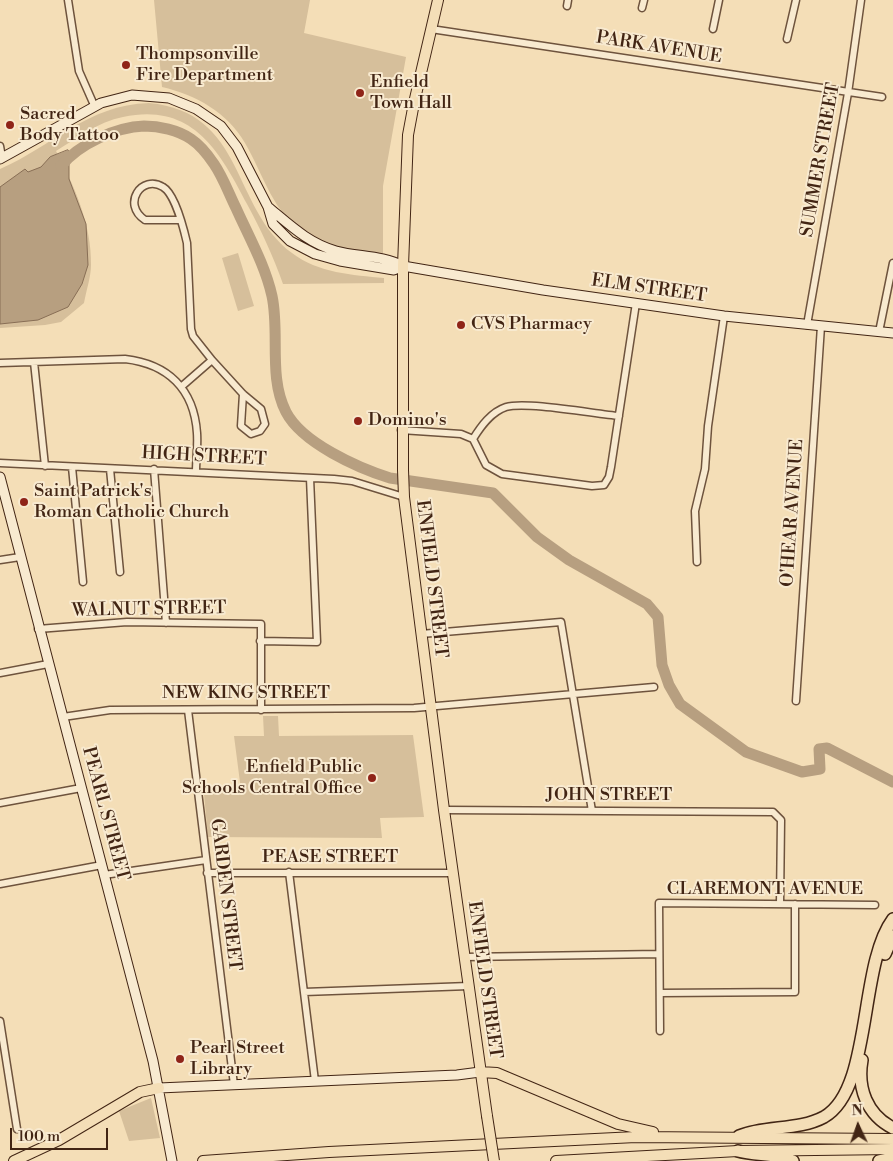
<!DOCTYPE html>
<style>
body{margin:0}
#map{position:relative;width:893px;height:1161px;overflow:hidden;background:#f4deb7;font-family:"Libre Bodoni",serif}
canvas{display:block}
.north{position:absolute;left:833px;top:1101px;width:50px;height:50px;-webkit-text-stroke:4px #f8ead0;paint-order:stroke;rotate:357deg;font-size:14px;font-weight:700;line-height:20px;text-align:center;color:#422514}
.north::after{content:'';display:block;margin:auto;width:18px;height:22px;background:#422514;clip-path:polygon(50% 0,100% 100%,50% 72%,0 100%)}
.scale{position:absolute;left:10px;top:1128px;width:98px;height:22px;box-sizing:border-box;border:2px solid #422514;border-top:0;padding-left:6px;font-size:15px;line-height:18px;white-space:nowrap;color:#422514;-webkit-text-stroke:4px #f8ead0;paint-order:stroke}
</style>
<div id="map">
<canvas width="893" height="1161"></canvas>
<div class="north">N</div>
<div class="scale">100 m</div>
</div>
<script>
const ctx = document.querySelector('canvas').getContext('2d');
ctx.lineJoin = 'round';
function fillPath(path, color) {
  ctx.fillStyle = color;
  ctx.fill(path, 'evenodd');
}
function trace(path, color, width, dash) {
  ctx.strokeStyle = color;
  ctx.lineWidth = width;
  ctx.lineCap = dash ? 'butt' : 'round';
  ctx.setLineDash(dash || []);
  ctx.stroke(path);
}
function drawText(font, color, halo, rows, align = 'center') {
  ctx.font = font + ' "Libre Bodoni",serif';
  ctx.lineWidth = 4;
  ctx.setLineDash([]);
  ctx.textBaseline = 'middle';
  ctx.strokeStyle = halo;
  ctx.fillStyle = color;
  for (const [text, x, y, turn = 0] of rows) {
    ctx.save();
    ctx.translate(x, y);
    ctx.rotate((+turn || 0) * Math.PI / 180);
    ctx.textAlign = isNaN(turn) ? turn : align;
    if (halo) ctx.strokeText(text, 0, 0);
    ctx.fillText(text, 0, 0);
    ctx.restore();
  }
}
fillPath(new Path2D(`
 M154,0h156l-6,33 102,24 -23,129v68c-25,-3 -55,-4 -77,-19 -33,-22 -42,-59 -61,-92 -18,-31 -49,-48 -83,-56z
 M149,103c97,9 82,105 143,150 26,20 61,22 92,25v5l-101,1c-10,-28 -22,-54 -36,-80 -27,-52 -54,-102 -124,-87 -25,5 -46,21 -67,34 18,34 36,74 35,114 0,12 -5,26 -7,38l-23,19 -16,3 -45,3v-159c53,-23 87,-64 149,-66z
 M238,253l16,53 -16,5 -16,-53z
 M263,716h15l1,20 134,-1 11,82 -44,1 2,20 -174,-1 -4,-43 37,-4 -7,-54h30z
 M151,1098l9,40 -31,3 -10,-30z`), '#d6bf9b');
const water = new Path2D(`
 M68,150l5,9 -4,5v15l17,45 2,41 -6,19 -14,23 -30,13 -38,4v-137l25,-18 3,3 13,-5 9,-10z`);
fillPath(water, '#b79f80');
trace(water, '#886e55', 1);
trace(new Path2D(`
 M61,166c18,-22 55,-39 83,-40 15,0 34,4 47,13 9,6 17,16 23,25 9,13 15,30 22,44 13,29 29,57 36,88 8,37 -4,81 14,116 16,31 72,56 104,66l103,15 44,44 32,23 78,44 11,13 4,48 7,20 11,19 66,48 56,20 18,-3 -1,-20 8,-1 66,34`), '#b79f80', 11);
const street = new Path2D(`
 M68,0l11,71 15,34
 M567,6l1,-6
 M642,8l2,-8
 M431,29l451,68
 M713,29l6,-29
 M787,39l9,-39
 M0,146l2,11
 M180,220h-35c-24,-16 -3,-46 18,-33 12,7 21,43 24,56l4,86 2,7 19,24 31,34 18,15 4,15 -5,7 -9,3 -10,-8 2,-32
 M807,325l41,-232 13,-93
 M879,332l14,-69
 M34,362l11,104
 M0,363l125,-4c43,5 69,30 72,74 1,13 -1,26 -1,39
 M181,387l31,-27
 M401,430l60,4 12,5
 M473,439l13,26 16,9 90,12 12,-1 5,-8 2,-10 25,-164
 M473,439c8,-13 18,-27 33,-32 20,-6 89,7 113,9
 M0,463l334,16 18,2 52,16
 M72,467l11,115
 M110,469l10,103
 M154,469l12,154
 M0,560l20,-3
 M697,562l-2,-51 10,-42 3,-43 16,-110
 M38,629l89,-7 134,2v86
 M421,634l140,-12 31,189
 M260,641l57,1 -7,-164
 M0,673l48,-9
 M796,701l25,-375
 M188,710l46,375
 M63,717l47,-7 304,-2 240,-21
 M0,803l81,-15
 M444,810l329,2 8,8 -1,84
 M289,872l26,209
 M207,873h246
 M104,875l102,-15
 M0,884l102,-19
 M465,957l194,-3
 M304,992l165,-6
 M660,993l135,-1v-88
 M0,1021l17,108
 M660,1031l-1,-128 216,2`);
const secondary = new Path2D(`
 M0,159l101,-56 31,-8 37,3 27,11 25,17 16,21 31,60 5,17 17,17 25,13 25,7 54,9 9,-4
 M268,207c22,18 40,36 68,44 22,6 46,4 67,15l140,24 181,26 169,17
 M0,477l153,584 19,100
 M159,1088l298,-13 23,-3`);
const primary = new Path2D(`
 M438,0l-24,103 -6,32 -5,131v204l1,27 40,313 43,306
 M480,1072l17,1 121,51 35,8
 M14,1161l45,-21 81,-48 19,-4
 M203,1161l126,-9 307,-15 257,2
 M556,1161l182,-10 155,-2`);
const highway = new Path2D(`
 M885,954l8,-18
 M862,1060c-5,28 5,55 31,68
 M739,1136c27,-11 59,-5 85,-19 49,-28 34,-151 69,-198
 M738,1151c18,5 38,2 55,10
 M879,1161l14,-3`);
trace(street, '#6e533d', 9);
trace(secondary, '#422514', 11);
trace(primary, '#422514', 12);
trace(highway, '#422514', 14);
trace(street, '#f8ead0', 6);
trace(secondary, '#f8ead0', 9);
trace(primary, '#f4deb7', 10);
trace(highway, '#f4deb7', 11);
const primaryBridge = new Path2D(`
 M487,1116l7,45`);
trace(primaryBridge, '#422514', 12, []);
trace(primaryBridge, '#f4deb7', 10);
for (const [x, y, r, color] of [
 [126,65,5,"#8f2418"],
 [360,93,5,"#8f2418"],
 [10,125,5,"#8f2418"],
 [461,325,5,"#8f2418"],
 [358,421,5,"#8f2418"],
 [24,502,5,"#8f2418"],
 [372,778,5,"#8f2418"],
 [180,1059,5,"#8f2418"]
]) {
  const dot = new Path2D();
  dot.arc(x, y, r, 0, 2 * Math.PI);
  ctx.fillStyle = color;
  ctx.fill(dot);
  trace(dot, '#f8ead0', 2);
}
drawText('18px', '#422514', '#f8ead0', [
 ["PARK AVENUE",659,48,9],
 ["SUMMER STREET",821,160,-80],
 ["ELM STREET",649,289,8],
 ["HIGH STREET",204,457,3],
 ["O'HEAR AVENUE",793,513,-86],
 ["ENFIELD STREET",431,579,83],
 ["WALNUT STREET",149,610,-1],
 ["NEW KING STREET",246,694],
 ["JOHN STREET",609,796],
 ["PEARL STREET",105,814,75],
 ["PEASE STREET",330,858],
 ["CLAREMONT AVENUE",765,890],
 ["GARDEN STREET",225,895,83],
 ["ENFIELD STREET",484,980,82]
]);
drawText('18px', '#422514', '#f8ead0', [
 ["Thompsonville",136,55],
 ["Fire Department",136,76],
 ["Enfield",370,83],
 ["Town Hall",370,104],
 ["Sacred",20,115],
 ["Body Tattoo",20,136],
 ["CVS Pharmacy",471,325],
 ["Domino's",368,421],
 ["Saint Patrick's",34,492],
 ["Roman Catholic Church",34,513],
 ["Enfield Public",362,768,"right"],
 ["Schools Central Office",362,789,"right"],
 ["Pearl Street",190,1049],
 ["Library",190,1070]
], 'left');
</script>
